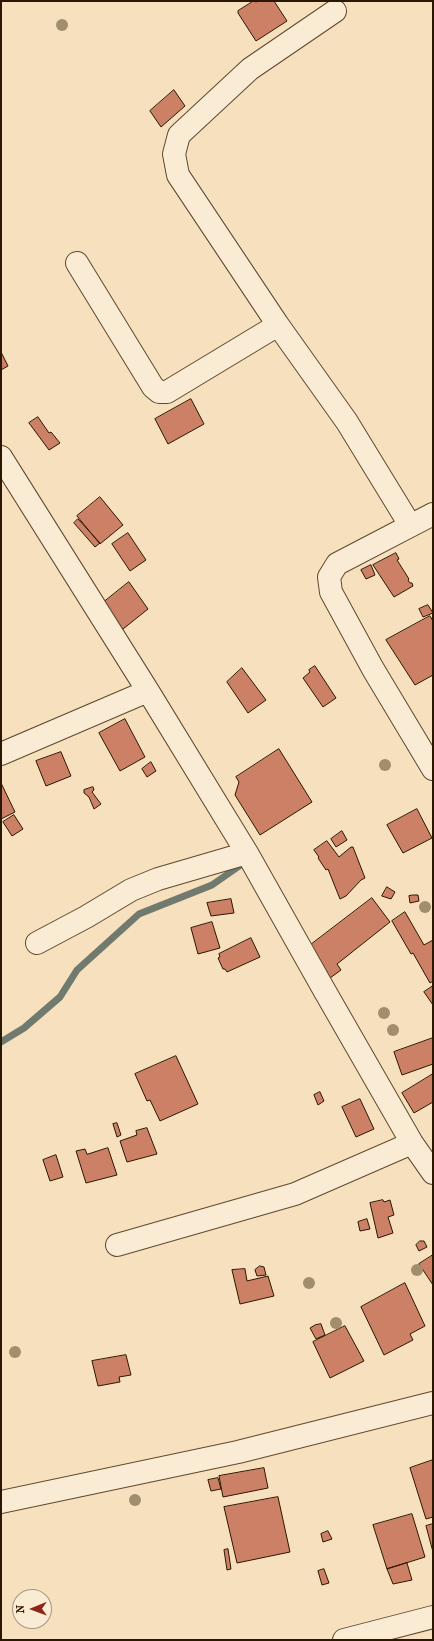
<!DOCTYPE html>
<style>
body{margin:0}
#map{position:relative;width:434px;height:1641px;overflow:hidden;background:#f7e0bd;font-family:"IM FELL French Canon",serif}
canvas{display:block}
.frame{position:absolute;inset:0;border:2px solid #2b1700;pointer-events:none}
.north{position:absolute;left:12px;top:1589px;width:40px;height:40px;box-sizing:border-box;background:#faebd4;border:1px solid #a7967f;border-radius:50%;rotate:269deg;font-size:11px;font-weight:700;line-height:16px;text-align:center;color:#2b1700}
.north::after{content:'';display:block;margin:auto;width:14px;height:18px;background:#8f2418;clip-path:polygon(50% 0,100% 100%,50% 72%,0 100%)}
</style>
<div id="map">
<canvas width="434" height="1641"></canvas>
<div class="frame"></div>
<div class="north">N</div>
</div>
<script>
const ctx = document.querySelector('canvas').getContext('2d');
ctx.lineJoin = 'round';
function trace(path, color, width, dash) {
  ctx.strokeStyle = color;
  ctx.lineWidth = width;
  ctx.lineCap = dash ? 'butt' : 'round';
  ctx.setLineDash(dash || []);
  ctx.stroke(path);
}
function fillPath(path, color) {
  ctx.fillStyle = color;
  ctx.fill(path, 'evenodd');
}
trace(new Path2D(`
 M1,1042l23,-14 36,-31 17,-27 62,-56 73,-29 33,-23`), '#707a6e', 7);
const building = new Path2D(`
 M254,1l2,1 2,-1h16l13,20 -31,20 -18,-28v-2z
 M174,90l11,16 -24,21 -11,-16z
 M1,352l7,14 -7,4z
 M191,399l13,25 -36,20 -13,-25z
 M38,417l11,16 2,-1 9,11 -11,7 -20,-27z
 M100,497l23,28 -23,19 -23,-28z
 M78,519l22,24 -5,4 -21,-24z
 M128,533l18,27 -16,11 -18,-27z
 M396,553l3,6 -2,1 12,19 -1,1 2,3h2l1,3 -19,11 -21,-32z
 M371,565l4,10 -9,4 -5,-9z
 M129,582l19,27 -30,24 -19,-27z
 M428,605l5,8 -10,4 -4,-8z
 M430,616l3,5v54l-18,10 -29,-45z
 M315,666l21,32 -13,9 -20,-29 7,-6 -1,-2z
 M242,668l24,32 -18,13 -21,-31z
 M125,719l20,38 -25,14 -21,-38z
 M279,749l33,53 -52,33 -25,-40 4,-13 -3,-5z
 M61,752l10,24 -25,10 -10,-25z
 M151,762l5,9 -9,6 -5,-8z
 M1,783l14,29 -14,7z
 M93,787l1,3 -2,2 9,12 -7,5 -5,-12 -5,-4v-3z
 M417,809l15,29 -29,15 -16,-28z
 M14,815l9,14 -11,7 -9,-14z
 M342,831l5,9 -11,7 -5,-8z
 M327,841l12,16 12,-10h2l12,31 -4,2 -15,16 -6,3 -12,-30 -2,1 -8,-12 1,-1 -5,-7z
 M387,887l8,5 -4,7 -9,-3z
 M413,895h5l1,6 -9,2 -1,-7z
 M372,898l18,24 -53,42 4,6 -15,11 -22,-31z
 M231,899l3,14 -23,3 -4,-13z
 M405,912l19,33 9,-5v41l-3,2 -17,-30 -2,1 -19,-33z
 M212,922l8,26 -22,6 -7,-26z
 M251,938l9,19 -33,15 -2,-3h-2l-5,-11 2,-1 -1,-3z
 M433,986v19l-9,-13z
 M433,1038v26l-31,11 -8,-23z
 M176,1056l22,48 -38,17 -10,-21 -3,1 -12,-27z
 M433,1074v28l-19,11 -12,-20z
 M320,1092l4,9 -6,4 -4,-10z
 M360,1099l14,30 -18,8 -14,-30z
 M117,1123l4,12 -4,2 -4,-13z
 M147,1128l10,26 -30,8 -7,-21 17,-6 -1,-4z
 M108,1148l9,27 -31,8 -10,-32 9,-2 2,5z
 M56,1155l7,22 -13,4 -7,-21z
 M383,1200l1,2 6,-2 4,15 -6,2 5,16 -15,5 -8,-35z
 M367,1219l3,10 -10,2 -2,-9z
 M420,1241h4l3,6 -8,4 -3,-6z
 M433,1255v30l-14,-21z
 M260,1266l4,1 2,8 -9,1 -2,-6z
 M245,1269l2,12 21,-5 6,20 -34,8 -8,-34z
 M405,1283l20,43 -15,8 3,6 -29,15 -23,-48z
 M321,1324l4,11 -9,4 -6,-11 5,-3z
 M345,1326l19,35 -34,17 -17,-36z
 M126,1355l5,20 -12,2 1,5 -22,4 -6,-25z
 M433,1460v57l-7,2 -16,-51z
 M264,1468l4,20 -45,9 -4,-21z
 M218,1478l3,11 -10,2 -3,-11z
 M278,1497l12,55 -53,11 -13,-56z
 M412,1514l13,43 -38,12 -14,-44z
 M433,1524v28l-7,-26z
 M328,1531l4,8 -9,3 -2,-8z
 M228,1549l3,20 -4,1 -3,-20z
 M407,1563l5,17 -19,4 -6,-15z
 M324,1569l5,14 -7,2 -4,-14z`);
fillPath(building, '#cc8166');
trace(building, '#2b1700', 1);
const street = new Path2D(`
 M335,11l-85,58 -71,66 -5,19 4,21 100,150 69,97 63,103
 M77,263l76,124 6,5h8l111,-67
 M1,457l147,234 99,162 76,135 89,155 21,30
 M433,514l-96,50 -8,13 2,15 42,77 60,100
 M1,754l147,-63
 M37,943l49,-26 45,-27 27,-11 89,-26
 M117,1245l178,-51 117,-51
 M1,1502l237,-50 195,-49
 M344,1640l89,-23`);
trace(street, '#5e492f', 24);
trace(street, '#faebd4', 22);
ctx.fillStyle = '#a08e6c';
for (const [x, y] of [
 [62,25],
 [385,765],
 [425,907],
 [384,1013],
 [393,1030],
 [417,1270],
 [309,1283],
 [336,1323],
 [15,1352],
 [135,1500]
]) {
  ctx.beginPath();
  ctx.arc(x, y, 6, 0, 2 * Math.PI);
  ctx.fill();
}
</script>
